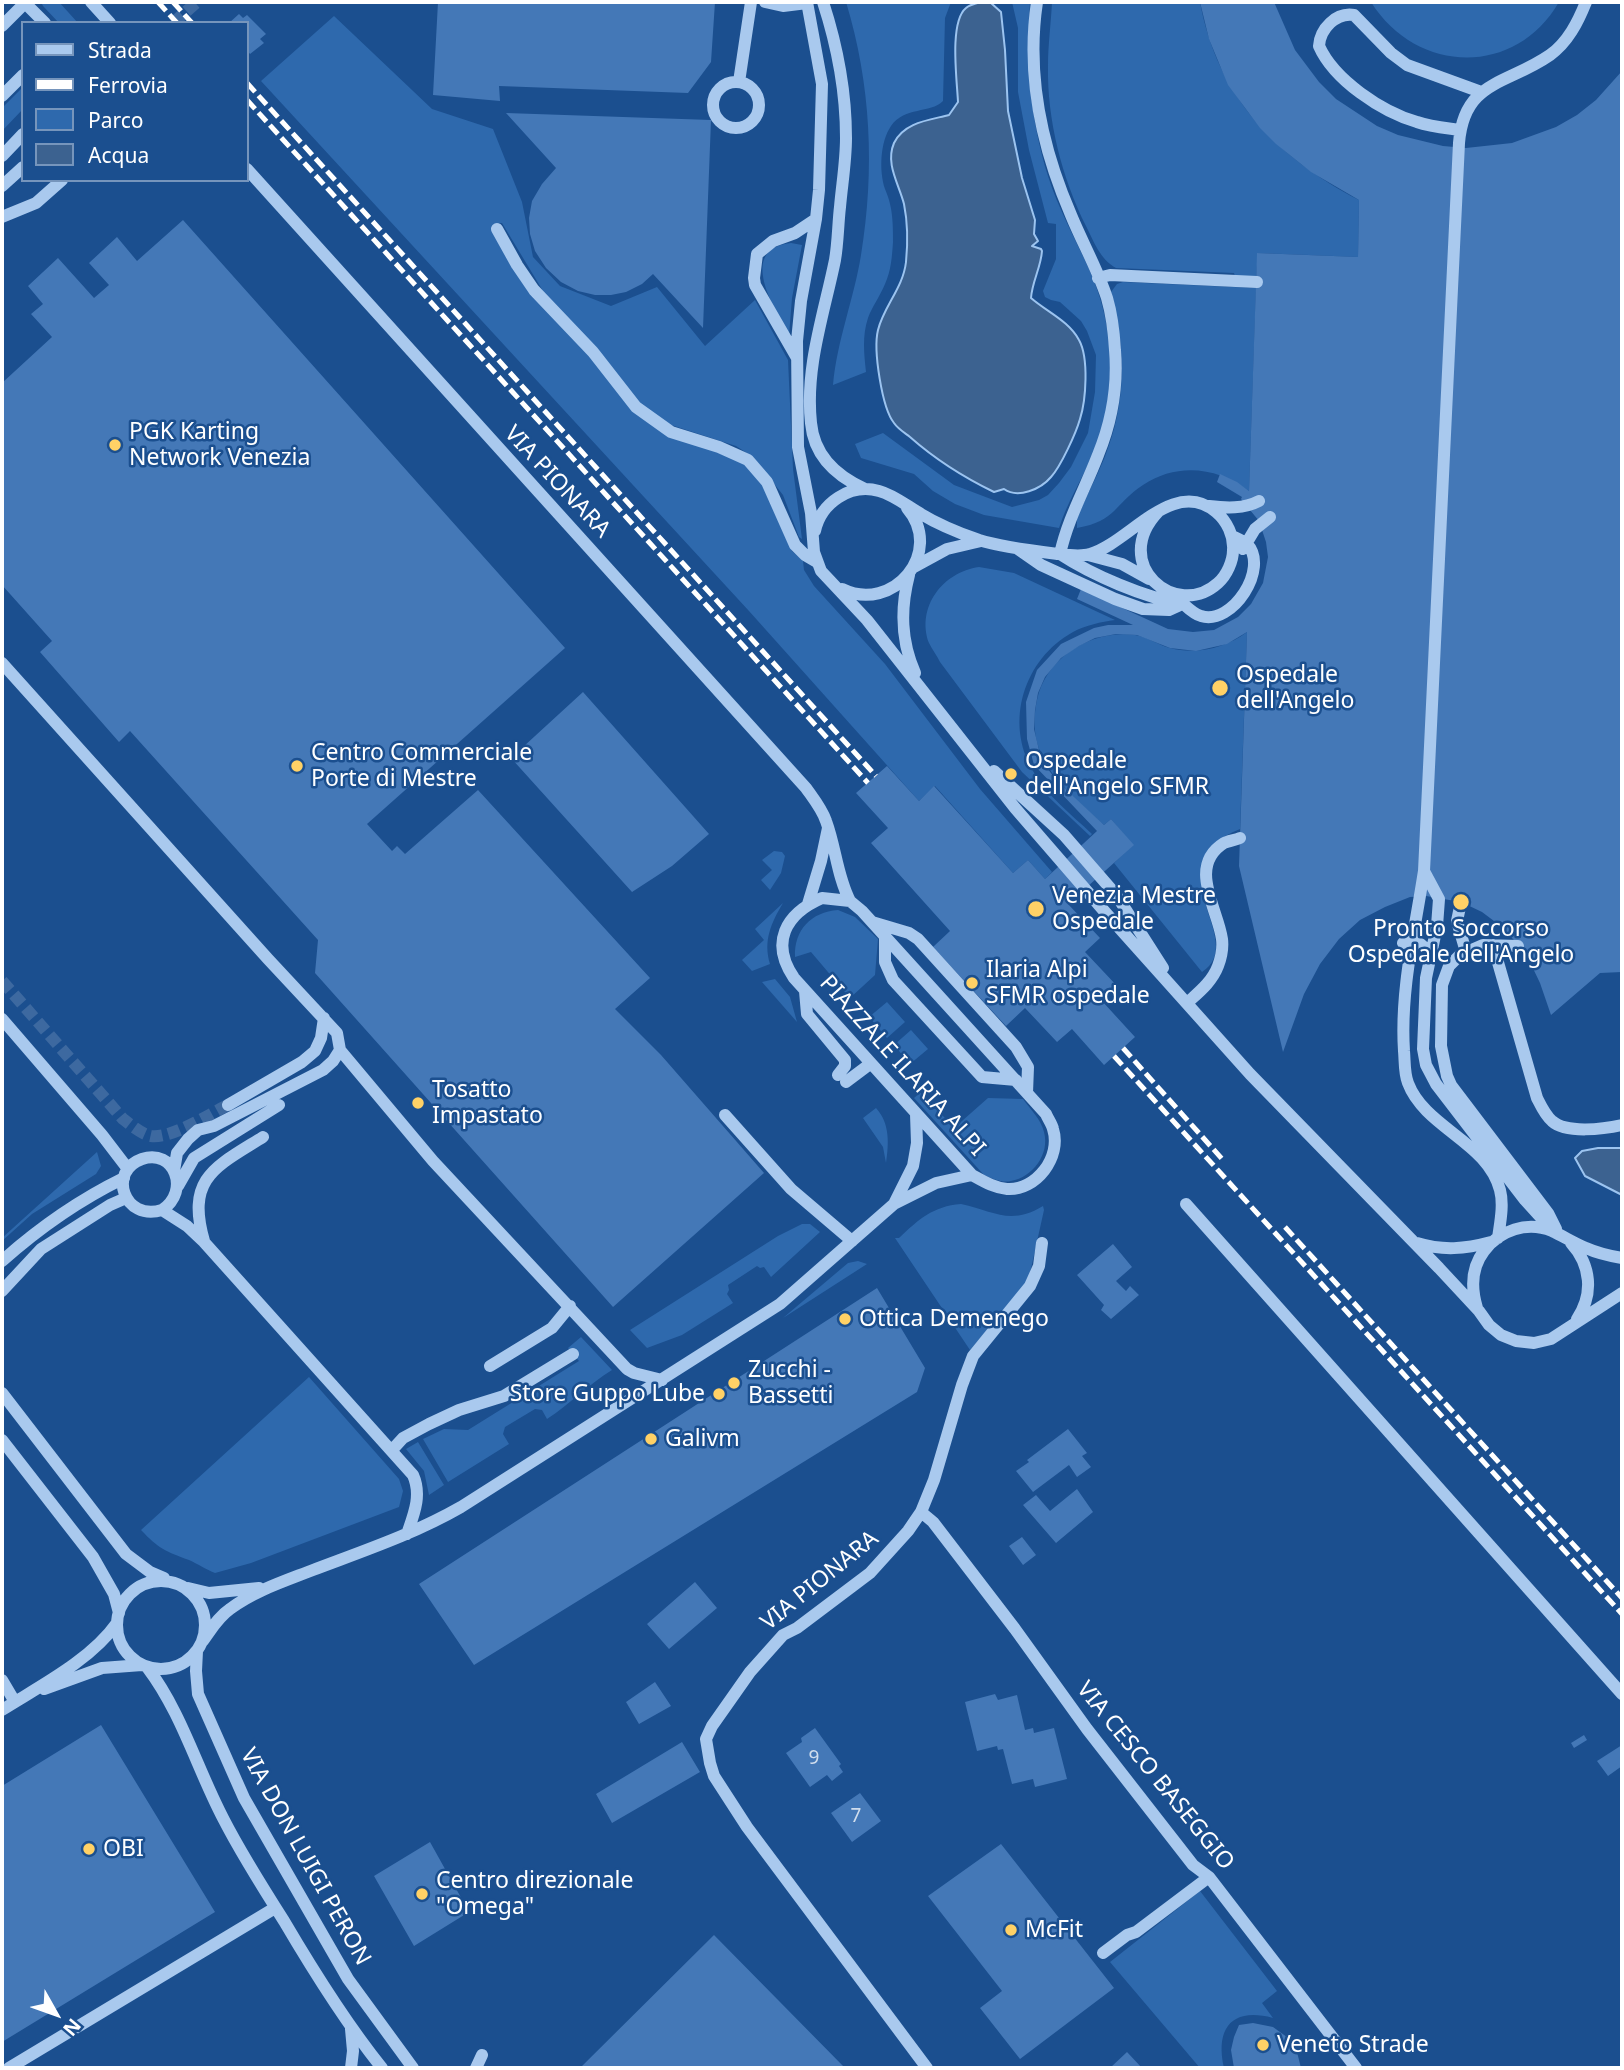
<!DOCTYPE html>
<style>
body{margin:0}
#map{position:relative;width:1624px;height:2070px;overflow:hidden;background:#1b4f8f;font-family:"Noto Sans",sans-serif}
canvas{display:block}
.frame{position:absolute;inset:0;border:4px solid #fff;pointer-events:none}
.legend{position:absolute;left:21px;top:21px;width:228px;height:161px;box-sizing:border-box;background:#1b4f8f;border:2px solid #7695bc;margin:0;padding:9px 12px;list-style:none;font-size:21px;color:#fff}
.legend li{display:flex;align-items:center;gap:14px;height:35px}
.legend b{width:35px;border:2px solid #7695bc}
.north{position:absolute;left:21px;top:1979px;width:70px;height:70px;-webkit-text-stroke:5px #1b4f8f;paint-order:stroke;rotate:130deg;font-size:19px;font-weight:700;line-height:28px;text-align:center;color:#fff}
.north::after{content:'';display:block;margin:auto;width:24px;height:32px;background:#fff;clip-path:polygon(50% 0,100% 100%,50% 72%,0 100%)}
</style>
<div id="map">
<canvas width="1624" height="2070"></canvas>
<div class="frame"></div>
<ul class="legend">
<li><b style="height:9px;background:#a9c9ee"></b>Strada</li>
<li><b style="height:9px;background:#fff"></b>Ferrovia</li>
<li><b style="height:19px;background:#2e69ad"></b>Parco</li>
<li><b style="height:19px;background:#3c6290"></b>Acqua</li>
</ul>
<div class="north">N</div>
</div>
<script>
const ctx = document.querySelector('canvas').getContext('2d');
ctx.lineJoin = 'round';
function fillPath(path, color) {
  ctx.fillStyle = color;
  ctx.fill(path, 'evenodd');
}
function trace(path, color, width, dash) {
  ctx.strokeStyle = color;
  ctx.lineWidth = width;
  ctx.lineCap = dash ? 'butt' : 'round';
  ctx.setLineDash(dash || []);
  ctx.stroke(path);
}
function drawText(font, color, halo, rows, align = 'center') {
  ctx.font = font + ' "Noto Sans",sans-serif';
  ctx.lineWidth = 5;
  ctx.setLineDash([]);
  ctx.textBaseline = 'middle';
  ctx.strokeStyle = halo;
  ctx.fillStyle = color;
  for (const [text, x, y, turn = 0] of rows) {
    ctx.save();
    ctx.translate(x, y);
    ctx.rotate((+turn || 0) * Math.PI / 180);
    ctx.textAlign = isNaN(turn) ? turn : align;
    if (halo) ctx.strokeText(text, 0, 0);
    ctx.fillText(text, 0, 0);
    ctx.restore();
  }
}
fillPath(new Path2D(`
 M41,2l11,2 7,-2 19,21h-19l-16,-17z
 M846,2h105l-6,16 -2,83c-13,13 -38,5 -52,25 -11,16 -12,45 -6,63 2,5 4,10 5,15 3,12 3,26 3,38 -1,15 -2,29 -8,42 -5,12 -13,23 -17,34 -6,18 -4,36 -2,54l-33,13c4,-45 21,-86 28,-130 14,-85 10,-171 -15,-253z
 M1012,2h18c-4,60 0,116 18,174 10,32 27,62 41,93 18,40 24,80 20,124 -2,22 -10,48 -19,67 -10,23 -23,43 -31,68l-75,-13 -29,-11 -22,-13 -19,-17 -53,-16 -6,-14 28,-11 71,52 58,22 27,-7 9,-5 11,-12 12,-16 17,-34 7,-41 1,-37 -9,-24 -6,-10 -21,-19 -9,-2 -6,-3 -2,-6 13,-32v-35l-8,-1 -19,-73 -11,-58v-64z
 M1052,2h148c17,94 76,155 159,198l-1,57 -100,-4 -2,24 -21,-1 -1,-3 -118,-5c-16,-9 -22,-26 -30,-42 -24,-48 -39,-106 -38,-160 0,-21 3,-43 4,-64z
 M1371,2h188c-44,76 -143,72 -188,0z
 M334,16l98,93 61,20 29,73 11,55 27,29 51,20 46,-19 48,59 50,-46 33,60 5,109 9,70 -3,-2 -16,-42 -30,-38 -17,-11 -68,-22 -28,-20 -94,-108 -44,-73 -8,1 -3,5 42,67 53,55 50,62 106,49 22,21 28,68 11,10 1,9 10,16 71,78 95,125 72,83 -7,7 -17,-19 -15,13 -78,-87 -16,15 -170,-190 -488,-530z
 M23,87v22l-21,22v-23z
 M791,243l11,2 -10,53 -3,38c-14,-27 -53,-87 2,-93z
 M1123,282l133,6 -7,203c-31,-24 -72,-29 -106,-6 -29,19 -26,36 -66,43v-10c8,-20 19,-39 27,-59 23,-57 22,-109 7,-167l6,-8z
 M979,567l35,6 101,47c-14,2 -29,5 -42,12 -49,27 -69,90 -40,139 14,25 39,44 59,63l-2,2 -68,-64 -82,-110c-3,-6 -8,-13 -11,-19 -13,-36 14,-71 50,-76z
 M1247,632l-7,197c-91,37 11,112 -38,143l-88,-109 19,-18 -22,-26 -7,6c-39,-36 -80,-65 -67,-125 9,-43 55,-71 98,-65 13,2 23,10 35,13 26,7 56,0 77,-16z
 M774,851l8,1 3,4 -4,17 -11,17 -9,-10 11,-10 -10,-10z
 M783,903c-12,20 -20,38 -13,61l-18,7 -10,-11 22,-20 -9,-11z
 M838,910l17,7 23,22 -3,36 -25,23 -39,-46 -16,5c-1,-27 16,-45 43,-47z
 M775,979l15,18 7,25 -35,-40z
 M887,1002l18,20 -18,16 -18,-21z
 M911,1030l17,19 -18,15 -16,-19z
 M921,1092l33,36 34,-30 35,1c7,10 18,20 21,33 6,22 -11,45 -33,49 -9,2 -18,-2 -27,-6l-70,-77z
 M876,1108c14,15 13,36 10,55l-3,-16 -20,-29z
 M97,1152l4,14 -5,8 -64,40 -30,27v-3z
 M961,1204c33,7 49,22 82,2l1,4 -16,72 -58,68 -75,-112h4c19,-18 34,-32 62,-34z
 M802,1224h8l10,8 -49,45 -7,-10 -4,1 -3,-2 -29,19 1,5 -2,4 6,9 -51,32 -35,13 -17,-18 148,-94z
 M858,1261l9,3 -84,54 65,-55z
 M581,1337l31,33c-23,14 -42,34 -65,49l-5,-9 -7,-1 -30,18 -2,7 6,10 -61,38 -25,-43 21,-10 24,1 111,-69 -11,-13z
 M309,1377l90,102 4,12 -4,16 -148,56 -36,10c-10,-4 -17,-9 -26,-13 -24,-9 -30,-11 -48,-30z
 M418,1442l26,43 -15,10 -5,-24 -18,-22z
 M1200,1891l77,100 -15,12 11,15c-41,-11 -58,10 -49,50h-24l-90,-106z`), '#2e69ad');
const water = new Path2D(`
 M981,2l10,1 10,9 4,38 3,61 14,67 13,42 -1,14 4,7 -6,5 9,3 1,2c-1,16 -10,31 -11,47 16,14 38,23 48,42 10,18 7,60 1,79 -4,14 -19,47 -29,58 -10,12 -33,22 -47,12l-10,3c-31,-15 -58,-32 -84,-55 -5,-4 -12,-8 -16,-14 -12,-15 -21,-73 -16,-93 6,-24 25,-42 28,-68 2,-20 2,-38 -2,-58 -5,-20 -19,-40 -10,-61 10,-21 36,-23 55,-28l9,-13c-1,-22 -9,-80 8,-94 3,-3 11,-5 15,-6z
 M1598,1148h24v47l-37,-19 -10,-18 7,-7z`);
fillPath(water, '#3c6290');
trace(water, '#9cc4f0', 2);
fillPath(new Path2D(`
 M438,2h277l-4,60 -23,31 -189,-7 1,15 -67,-6z
 M1200,2h74l21,48 24,32 17,17 41,27 21,9 45,11 23,2 46,-5 44,-16 21,-12 19,-15 26,-29v901l-22,1 -49,42 -11,-32 -12,-25 -15,-19 -15,-15 -16,-12 -21,-10 -35,-6 -16,1 -25,10 -25,13 -21,19 -19,25 -16,30 -21,58 -44,-186 8,-234 -20,12 -31,7 -26,-3 -33,-13 -21,-1 -21,4 -16,8 -18,12 -16,19 -7,16 -3,17 -1,19 5,21 8,18 12,15 45,42 7,-6 23,26 -66,59 32,34 -15,14 33,35 -16,14 33,36 -31,28 -32,-36 -15,13 -32,-34 -19,18 -73,-79 17,-16 -79,-88 17,-15 -32,-35 31,-27 32,35 15,-15 79,87 15,-13 17,19 52,-48 -63,-66 -7,-26 -1,-37 11,-32 24,-26 33,-16 14,-3h25l-56,-26 4,-10 87,40 25,3 21,-2 24,-13 13,-13 12,-21 5,-26 -2,-15 -7,-21 -18,-22 1,-2 -25,-15 3,-8 17,8 12,9 8,-238 101,4 1,-57 -48,-28 -35,-28 -16,-16 -32,-43 -19,-46z
 M239,14l4,4 4,-3 19,19 -6,5 4,4 -14,11 -3,-4v-27h-18z
 M506,113l205,7 -8,208 -50,-54 -11,10 -16,8 -15,3h-16l-17,-4 -17,-9 -15,-14 -11,-17 -5,-17 -1,-16 3,-17 10,-17 14,-16z
 M183,220l382,428 -198,176 25,27 5,-5 8,8 73,-64 172,188 -35,31 46,46 103,118 -151,134 -298,-334 3,-33 -188,-209 -11,11 -79,-90 12,-11 -50,-56v-202l50,-46 -21,-23 12,-10 -15,-18 30,-28 36,40 15,-13 -20,-22 28,-26 20,24z
 M583,692l126,142 -37,32 -40,26 -121,-134z
 M1113,1244l19,23 -16,14 10,10 4,-5 9,9 -28,24 -10,-9 3,-5 -27,-30z
 M877,1288l48,80 -8,24 -443,273 -55,-81z
 M1068,1429l19,24 -5,3 9,11 -14,10 -8,-12 -36,27 -17,-21 13,-9 -2,-2z
 M1077,1489l16,23 -37,31 -33,-38 13,-10 14,16z
 M1022,1537l14,18 -13,10 -14,-19z
 M695,1582l22,26 -48,41 -22,-25z
 M655,1682l16,24 -32,18 -13,-22z
 M995,1694l3,6 19,-5 8,35 8,-2 1,5 20,-5 13,51 -32,8 -2,-8 -21,5 -9,-35 -5,1 -1,-4 -20,5 -12,-49z
 M101,1725l114,187 -213,130v-256z
 M815,1728l26,36 -2,2 4,6 -11,9 -5,-6 -17,12 -24,-34 16,-11 -1,-4z
 M1584,1735l3,5 -13,8 -3,-5z
 M682,1742l18,30 -88,51 -16,-29z
 M1622,1745v21l-14,10 -11,-15z
 M860,1793l21,28 -29,21 -21,-29z
 M430,1842l39,70 -55,34 -40,-70z
 M1001,1844l113,144 -94,71 -40,-51 22,-17 -74,-95z
 M714,1935l131,133h-265z
 M1253,2023l20,4 18,13 6,12 4,16h-67l-3,-18 3,-13 5,-12z
 M1127,2052l15,16h-32z`), '#4478b7');
trace(new Path2D(`
 M173,23l24,-21
 M2,981l121,138c8,6 18,15 28,17 20,3 59,-22 77,-31`), '#3d69a0', 12, [12, 6]);
trace(new Path2D(`
 M24,2l21,21
 M91,2l19,21
 M765,2l18,4 24,-3
 M807,2l15,82 -3,106 -3,29 -15,82 -4,40 1,106 13,66 3,39 7,19 46,49 148,188 90,104 145,162 189,194 40,43 10,14 12,10 15,6 18,2 17,-4 71,-46
 M823,2c14,43 23,90 23,136 0,23 -4,46 -6,69 -2,17 -2,36 -5,53 -11,54 -30,107 -24,163 3,33 25,53 54,66
 M1037,2c-11,73 5,146 34,213 11,27 27,55 36,83 5,17 7,35 8,52 3,36 -3,71 -17,105 -13,34 -30,63 -38,99 32,21 85,44 123,50
 M2,26l24,-24
 M713 105a23 23 0 1 1 46 0a23 23 0 1 1-46 0Z
 M739,82l12,-80
 M2,96l21,-21
 M1460,130c-14,-2 -29,-3 -43,-8 -35,-10 -83,-42 -98,-76 1,-17 17,-34 35,-31l37,38 16,12 74,27
 M2,156l21,-22
 M247,169l559,619c7,10 16,21 20,33 10,27 11,55 24,80
 M2,186l21,-19
 M2,217l34,-14 26,-23
 M497,229l20,36 17,25 59,62 43,55 35,25 48,15 29,13 19,22 28,63 10,10 12,7
 M1098,278l12,-3 147,7
 M797,358l-42,-73 -1,-7 3,-24 16,-13 22,-8 21,-14
 M1209,506c17,2 35,3 50,-5
 M815,531c6,-28 35,-48 64,-40 15,4 28,15 42,23 18,11 38,19 58,26 22,7 55,11 79,14 9,1 23,3 32,0 39,-11 83,-78 126,-42 11,9 18,24 17,38 0,11 -6,25 -15,33 -42,38 -109,-19 -60,-71
 M1018,549l23,16 74,34 28,10 26,1 11,-5
 M1243,549l12,-20 15,-12
 M1088,555l34,9 27,15
 M914,567l33,-18 34,-8
 M909,575c-9,35 -8,66 6,98
 M842,589c51,25 103,-37 65,-81
 M1179,600c6,5 14,14 22,16 31,10 69,-48 46,-72 -4,-3 -11,-6 -15,-8
 M2,663l266,296 69,74 3,17 -7,11 -10,9 -109,56 -16,4 -10,9 -11,14 -3,18
 M994,771l70,64 53,61 46,72
 M1424,871l15,28 -2,27 -11,52 -3,71 3,16 10,19 89,116 29,32
 M822,898l28,3 12,10 184,203c2,5 6,10 7,15 9,28 -17,62 -46,60 -13,-1 -24,-8 -35,-14l-178,-197c-24,-35 -9,-64 28,-80z
 M1461,902l-4,19 9,31
 M808,904l13,-43 7,-33
 M872,922l37,11 9,6 98,108 12,20 -1,26
 M885,936v26l8,18 89,97 34,3
 M1403,943c15,-4 24,2 27,18
 M1493,945l44,153c4,8 8,17 15,23 14,13 52,8 70,4
 M1518,946l-35,-1 -23,10 -11,11 -7,19 -1,61 6,30 4,9 97,128 8,16
 M805,991l2,23 38,46v6l-7,9
 M1187,1003c12,-11 25,-21 31,-37 3,-8 5,-19 4,-27 -4,-30 -35,-73 2,-96 4,-2 11,-3 16,-5
 M2,1019l100,116 26,34
 M340,1050l93,111 194,208 7,4 28,7
 M846,1082l24,-18
 M228,1105l74,-43 13,-11 6,-13 3,-20
 M725,1115l66,74 61,52
 M178,1186l16,-28 85,-53
 M894,1204l19,-38 4,-23 -1,-29
 M1186,1204l436,490
 M162,1210c29,-19 12,-62 -20,-51 -35,12 -18,63 20,51l25,16 17,16 209,233c9,20 1,39 -6,59
 M1498,1238c2,-15 6,-33 2,-48 -12,-48 -75,-62 -92,-107 -4,-10 -3,-22 -4,-32 -4,-60 11,-121 20,-180l35,-728c5,-63 48,-58 91,-88 18,-13 28,-33 36,-53
 M204,1241c-18,-63 11,-74 59,-104
 M1417,1243c26,8 48,6 74,-1
 M1571,1243c20,22 23,51 6,76
 M2,1261c37,-33 77,-61 122,-83
 M2,1291l39,-42 69,-44 16,-7
 M1477,1308c-6,-20 -6,-40 7,-57 16,-21 43,-30 68,-20 11,5 22,12 34,17 11,5 24,8 36,10
 M490,1366l62,-38 18,-22
 M2,1393l124,161 24,18 14,6
 M2,1440l91,117 21,37 5,19
 M392,1450l11,-12 26,-14 30,-14 45,-14 69,-42
 M921,1512l12,10 82,107 72,100 106,136 16,12 147,191
 M117 1625a44 44 0 1 1 88 0a44 44 0 1 1-88 0Z
 M188,1588l21,5 50,-5
 M202,1642c9,-12 16,-25 28,-33 24,-18 55,-28 83,-39 50,-19 101,-36 148,-63l319,-203 114,-100 42,-21 36,-8
 M197,1651l-1,20 2,23 46,104 104,181 65,89
 M147,1667c35,46 50,102 77,153 18,35 39,68 60,101 30,51 61,101 98,147
 M2,1680l13,22
 M44,1689l58,-21 40,-3
 M2,1710c38,-24 89,-50 115,-87
 M1103,1953l24,-18 9,-3 73,-55
 M351,2029l2,22 -2,17
 M9,2068l266,-160
 M476,2068l6,-13
 M927,2068l-180,-241 -33,-51 -4,-13 -4,-24 6,-13 38,-54 33,-37 14,-7 73,-55 38,-42 13,-19 13,-32 28,-95 11,-29 57,-70 9,-20 3,-23`), '#a9c9ee', 12);
trace(new Path2D(`
 M158,2l19,21
 M173,2l19,21
 M247,83l629,693
 M247,100l621,683
 M1123,1048l100,112
 M1114,1056l508,558
 M1285,1227l337,371`), '#fff', 5, [12, 5]);
for (const [x, y, r, color] of [
 [115,445,7,"#ffd166"],
 [1220,688,9,"#ffd166"],
 [297,766,7,"#ffd166"],
 [1011,774,7,"#ffd166"],
 [1461,902,9,"#ffd166"],
 [1036,909,9,"#ffd166"],
 [972,983,7,"#ffd166"],
 [418,1103,7,"#ffd166"],
 [845,1319,7,"#ffd166"],
 [734,1383,7,"#ffd166"],
 [719,1394,7,"#ffd166"],
 [651,1439,7,"#ffd166"],
 [89,1849,7,"#ffd166"],
 [422,1894,7,"#ffd166"],
 [1011,1930,7,"#ffd166"],
 [1263,2045,7,"#ffd166"]
]) {
  const dot = new Path2D();
  dot.arc(x, y, r, 0, 2 * Math.PI);
  ctx.fillStyle = color;
  ctx.fill(dot);
  trace(dot, '#1b4f8f', 2.5);
}
drawText('19px', '#d0dded', null, [
 ["9",814,1759],
 ["7",856,1817]
]);
drawText('23px', '#fff', '#1b4f8f', [
 ["PGK Karting",129,432],
 ["Network Venezia",129,458],
 ["Ospedale",1236,675],
 ["dell'Angelo",1236,701],
 ["Centro Commerciale",311,753],
 ["Porte di Mestre",311,779],
 ["Ospedale",1025,761],
 ["dell'Angelo SFMR",1025,787],
 ["Venezia Mestre",1052,896],
 ["Ospedale",1052,922],
 ["Pronto Soccorso",1461,929,"center"],
 ["Ospedale dell'Angelo",1461,955,"center"],
 ["Ilaria Alpi",986,970],
 ["SFMR ospedale",986,996],
 ["Tosatto",432,1090],
 ["Impastato",432,1116],
 ["Ottica Demenego",859,1319],
 ["Zucchi -",748,1370],
 ["Bassetti",748,1396],
 ["Store Guppo Lube",705,1394,"right"],
 ["Galivm",665,1439],
 ["OBI",103,1849],
 ["Centro direzionale",436,1881],
 ["\"Omega\"",436,1907],
 ["McFit",1025,1930],
 ["Veneto Strade",1277,2045]
], 'left');
drawText('23px', '#fff', '#1b4f8f', [
 ["VIA PIONARA",557,482,47],
 ["PIAZZALE ILARIA ALPI",902,1066,48],
 ["VIA PIONARA",820,1581,-39],
 ["VIA CESCO BASEGGIO",1155,1776,51],
 ["VIA DON LUIGI PERON",305,1857,61]
]);
</script>
